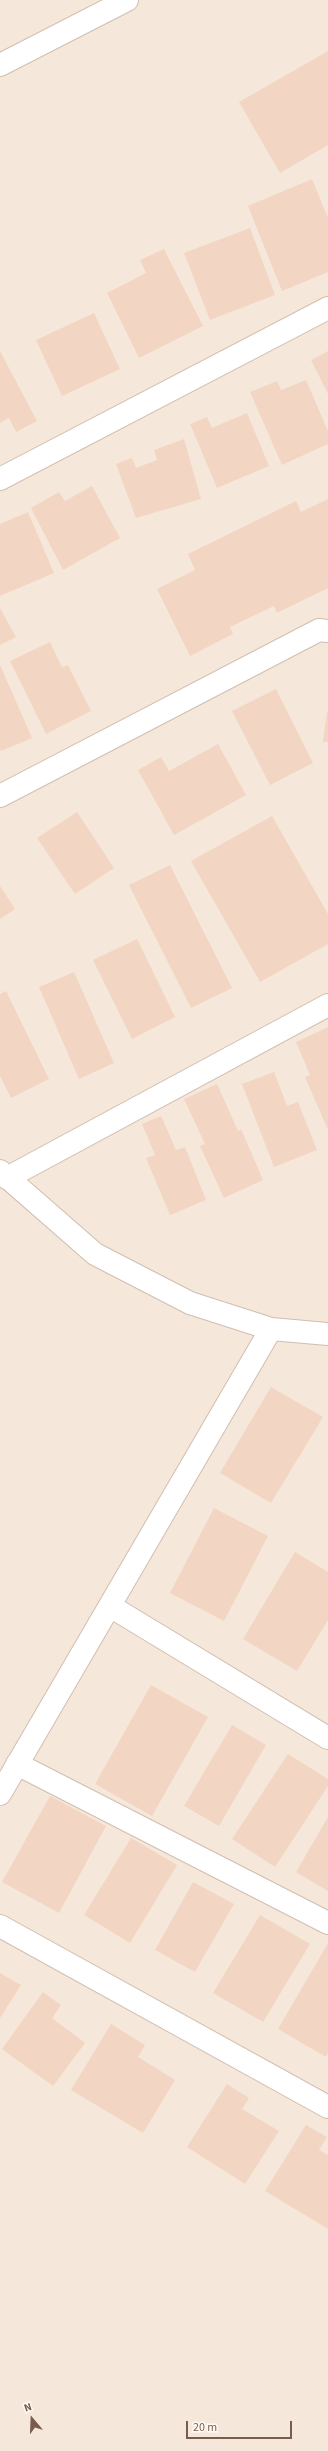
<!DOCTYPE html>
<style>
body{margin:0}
#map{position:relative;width:328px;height:2451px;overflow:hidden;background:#fdf6ec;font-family:"Source Sans 3",sans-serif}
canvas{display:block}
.north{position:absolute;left:12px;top:2399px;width:40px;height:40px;-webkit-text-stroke:3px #fffaf3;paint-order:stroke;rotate:341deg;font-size:11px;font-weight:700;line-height:16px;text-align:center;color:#7a5c4d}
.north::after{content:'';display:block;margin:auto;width:14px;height:18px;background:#7a5c4d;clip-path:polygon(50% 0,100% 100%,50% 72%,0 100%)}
.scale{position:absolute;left:186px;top:2421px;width:106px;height:18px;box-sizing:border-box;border:2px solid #7a5c4d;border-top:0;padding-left:5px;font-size:12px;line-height:14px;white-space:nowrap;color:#7a5c4d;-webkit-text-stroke:3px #fffaf3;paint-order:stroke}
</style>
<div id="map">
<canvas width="328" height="2451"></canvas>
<div class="north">N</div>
<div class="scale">20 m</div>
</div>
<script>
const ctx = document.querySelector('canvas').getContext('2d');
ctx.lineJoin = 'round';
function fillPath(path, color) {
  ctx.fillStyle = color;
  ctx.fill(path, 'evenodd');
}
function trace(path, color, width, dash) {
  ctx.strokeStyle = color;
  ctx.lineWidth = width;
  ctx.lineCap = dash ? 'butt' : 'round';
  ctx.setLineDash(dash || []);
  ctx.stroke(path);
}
fillPath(new Path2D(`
 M0,0h328v2451h-328z`), '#f5e8da');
fillPath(new Path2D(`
 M328,51v94l-48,28 -41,-71z
 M312,179l16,39v54l-46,19 -34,-85z
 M250,228l25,67 -65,25 -26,-67z
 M164,249l39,77 -64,32 -32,-65 39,-20 -6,-13z
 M94,313l26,56 -58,27 -26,-56z
 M0,351l37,70 -21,11 -7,-14 -9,5z
 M328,351v43l-17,-34z
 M306,380l22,51v13l-46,21 -32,-73 27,-11 4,9z
 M247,413l22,53 -52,22 -27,-64 17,-7 5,11z
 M184,439l17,60 -65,19 -20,-54 16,-6 4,10 21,-8 -3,-10z
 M92,486l28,52 -57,32 -32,-62 28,-16 6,9z
 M328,499v89l-51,25 -3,-7 -44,21 3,7 -43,22 -33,-67 38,-19 -7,-16 108,-53 5,11z
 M28,512l26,61 -54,23v-72z
 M0,608l16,29 -16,8z
 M50,642l12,25 6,-2 23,46 -45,23 -36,-73z
 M0,665l32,73 -31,13 -1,-3z
 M276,689l37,74 -43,22 -38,-74z
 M327,712h1v30h-5z
 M218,744l28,51 -72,40 -36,-65 23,-13 8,14z
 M77,812l37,56 -39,26 -38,-56z
 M272,816l56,98v30l-68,38 -69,-121z
 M170,865l62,123 -41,20 -62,-123z
 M0,886l15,23 -15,10z
 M137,939l38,78 -43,22 -39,-79z
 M74,972l40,91 -35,16 -40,-92z
 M6,991l43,88 -38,19 -11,-22v-82z
 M328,1027v103l-23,-53 5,-2 -14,-33z
 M274,1072l13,34 11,-4 19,48 -43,17 -32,-83z
 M217,1084l21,47 3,-2 22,51 -39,18 -24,-52 5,-2 -21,-45z
 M161,1116l15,34 9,-3 21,53 -36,15 -24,-57 9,-3 -13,-31z
 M271,1387l52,30 -52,86 -51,-30z
 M214,1508l54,28 -44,85 -54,-28z
 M295,1552l33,20v48l-31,51 -54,-32z
 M151,1685l57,32 -56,99 -57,-32z
 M232,1725l34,20 -47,81 -35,-20z
 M288,1754l40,25v7l-53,81 -43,-28z
 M50,1796l56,30 -47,87 -57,-31z
 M328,1817v74l-32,-19z
 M131,1838l46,27 -47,78 -46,-28z
 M193,1882l41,22 -39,68 -40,-22z
 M260,1915l50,29 -47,78 -50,-29z
 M328,1943v110l-2,4 -48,-28z
 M0,1973l21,12 -21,33z
 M43,1992l18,13 -9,13 33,25 -32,43 -51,-37z
 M111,2024l34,21 -7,12 37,23 -32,53 -72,-43z
 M227,2084l22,14 -7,11 37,22 -34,53 -58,-37z
 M306,2125l21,12 -8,13 9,5v74l-63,-38z`), '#f3d5c3');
const street = new Path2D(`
 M0,65l127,-65
 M0,479l328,-171
 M0,796l319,-166 9,1
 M0,1171l95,83 95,49 81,26 57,5
 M7,1178l321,-173
 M110,1606l218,132
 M17,1764l311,159
 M0,1794l271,-465
 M0,1926l328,181`);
trace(street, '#d1beb0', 24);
trace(street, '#fff', 22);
</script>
